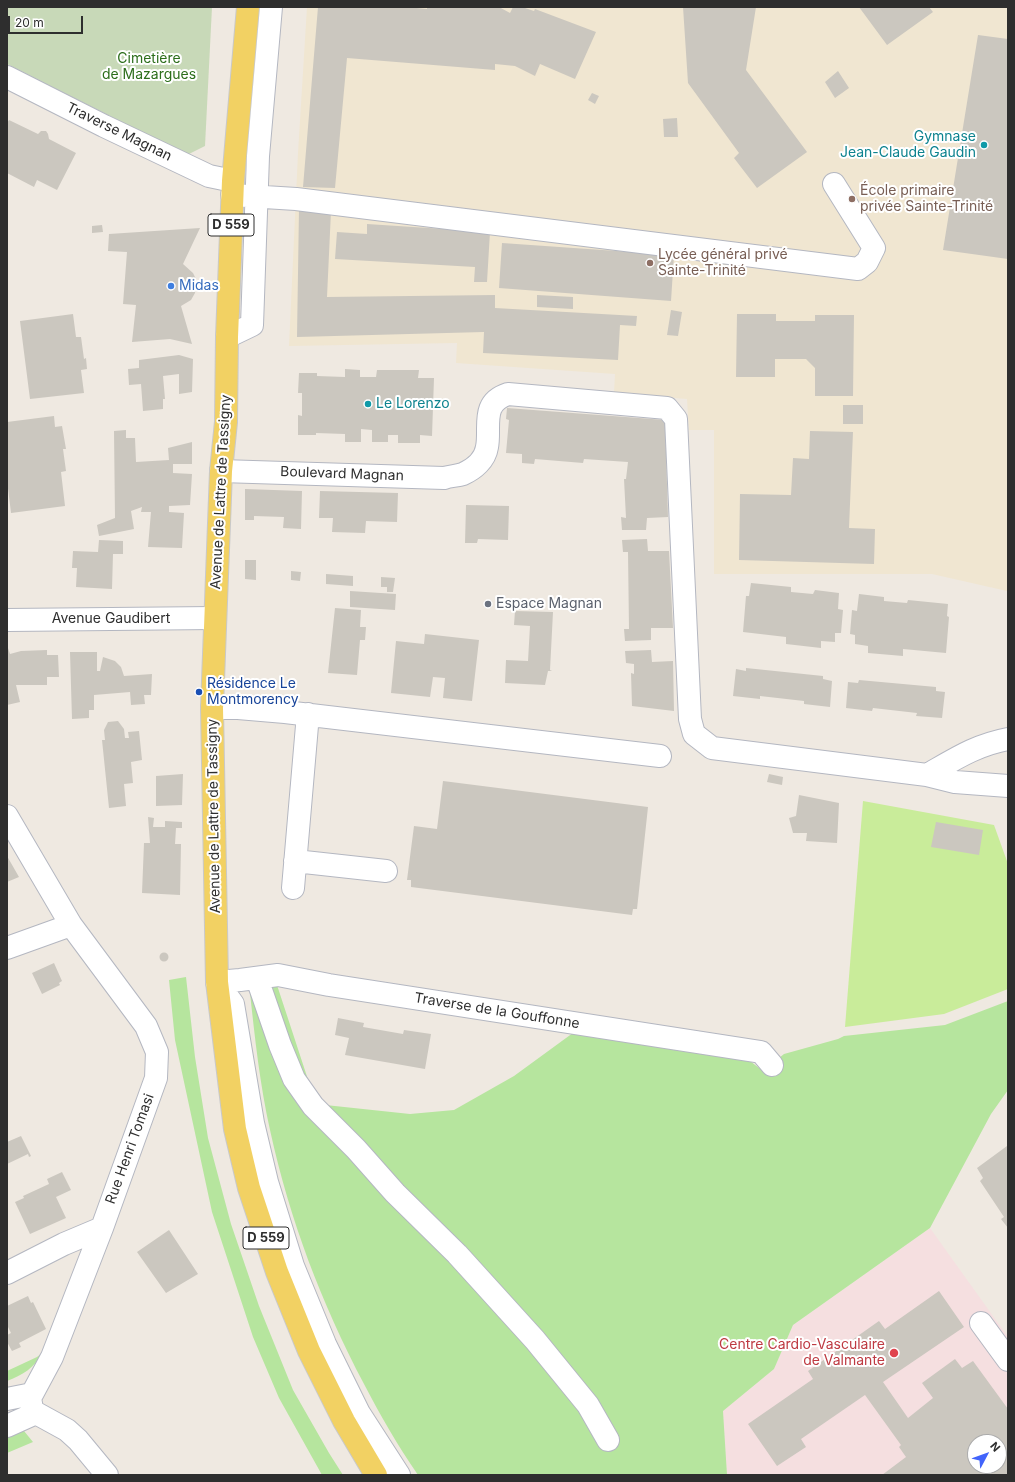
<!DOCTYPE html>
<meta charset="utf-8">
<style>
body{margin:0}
#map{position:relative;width:1015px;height:1482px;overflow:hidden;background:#efe9e1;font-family:Inter,sans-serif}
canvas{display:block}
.frame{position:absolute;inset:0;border:8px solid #2e2e2e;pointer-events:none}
.north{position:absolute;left:967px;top:1434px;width:40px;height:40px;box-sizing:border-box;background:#fff;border:1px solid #ababab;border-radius:50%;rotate:49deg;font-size:11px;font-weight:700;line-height:16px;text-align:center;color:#2e2e2e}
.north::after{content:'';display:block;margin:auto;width:14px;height:18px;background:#4264fb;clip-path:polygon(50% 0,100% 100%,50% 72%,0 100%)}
.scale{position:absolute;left:8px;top:16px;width:75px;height:18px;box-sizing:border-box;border:2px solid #2e2e2e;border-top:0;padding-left:5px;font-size:12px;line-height:14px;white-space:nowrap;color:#2e2e2e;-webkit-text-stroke:3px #fff;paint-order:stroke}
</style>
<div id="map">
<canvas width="1015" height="1482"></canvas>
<div class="frame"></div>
<div class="north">N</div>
<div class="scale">20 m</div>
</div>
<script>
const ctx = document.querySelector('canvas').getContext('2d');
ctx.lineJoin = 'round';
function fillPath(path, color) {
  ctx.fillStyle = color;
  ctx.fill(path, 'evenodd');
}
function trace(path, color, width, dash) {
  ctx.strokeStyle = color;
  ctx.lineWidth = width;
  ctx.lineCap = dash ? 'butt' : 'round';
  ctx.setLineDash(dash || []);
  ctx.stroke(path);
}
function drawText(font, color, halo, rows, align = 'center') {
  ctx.font = font + ' Inter,sans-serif';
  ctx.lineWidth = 4;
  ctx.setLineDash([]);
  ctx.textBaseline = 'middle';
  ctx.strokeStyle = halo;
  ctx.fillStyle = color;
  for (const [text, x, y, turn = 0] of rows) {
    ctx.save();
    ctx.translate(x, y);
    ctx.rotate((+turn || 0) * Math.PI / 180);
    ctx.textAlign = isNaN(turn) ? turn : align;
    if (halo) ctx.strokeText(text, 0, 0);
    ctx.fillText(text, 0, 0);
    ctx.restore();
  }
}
fillPath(new Path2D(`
 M307,7h701v580l-1,4 -75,-17h-218v-144h-25l-2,-31 -73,-6 1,-19 -159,-11 1,-20 -168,3 9,-193z`), '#f0e6d1');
fillPath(new Path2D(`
 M930,1228l78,109v138h-281l-4,-64 51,-42 19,-44zM975,1442h24v24h-24z`), '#f5dfe0');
fillPath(new Path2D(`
 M186,977l9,80 13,81 23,86 28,82 34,84 36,63 14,22h-21l-43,-77 -26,-61 -41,-125 -37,-172 -6,-60z
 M276,982l40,122 94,10 44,-4 60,-34 63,-46 169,28 17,13 21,-17 54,-15 6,-3 101,-11 63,-24v89l-17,24 -61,114 -137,97 -19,44 -51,42 4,64h-309c-20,-29 -38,-60 -54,-91 -43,-82 -74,-163 -94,-254 -10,-45 -15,-91 -20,-137l4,-4z
 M42,1353c-7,15 -20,22 -35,28v-10l30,-14z
 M24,1431l9,11 -26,11v-16z`), '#b6e59e');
fillPath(new Path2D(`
 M7,7h205l-7,139 -18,9 -180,-91z`), '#c8d9b8');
fillPath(new Path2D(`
 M863,801l131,24 14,39v125l-64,25 -99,13z`), '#c9ec9a');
fillPath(new Path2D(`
 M318,7h88l21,2v-2h72l11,6 3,-6h9l12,4 1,-2 61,23 -21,47 -35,-15 -5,12 -20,-10 -20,-2v6l-148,-12 -12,130 -32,-1z
 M683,7h73l-10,63 61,82 -50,36 -23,-30 5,-5 -51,-70z
 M859,7h70l4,5 -46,33z
 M978,35l30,4v220l-65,-9z
 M838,71l11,17 -14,10 -10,-16z
 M592,93l7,3 -4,8 -7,-4z
 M677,118l1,19h-14l-1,-18z
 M9,120l29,14 3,-3h5l2,3 1,5 27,14 -19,37 -20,-10 -3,7 -27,-14 1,-7 -1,-1v-42z
 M299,209l32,2 -4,86 168,-2v13l142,8 -1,10 -16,-1 -2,35 -135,-7 1,-21 -187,5z
 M367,224l123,8 -3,50h-13l1,-15 -140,-8 2,-27 30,2z
 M102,225l1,7 -11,1v-7z
 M200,228l-17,36 10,9 3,6 -1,14 -4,7 -10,6 11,38 -22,-5 -38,3 4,-37 -13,-1 4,-52 -19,-1 1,-17z
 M502,243l172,12 -3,46 -172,-13z
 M537,295l36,2v12l-36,-2z
 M671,310l11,2 -4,24 -11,-1z
 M73,314l3,23h5l3,22 2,-1 1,11 -6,1 3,23 -54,6 -10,-78z
 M737,314h39v7h39v-6h39l-1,81h-38v-28l-9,-9h-31v18h-39z
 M179,355l14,4 -1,33 -13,2v-20l-16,2 2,23h-2v10l-20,2 -2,-27 -12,1 -1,-16 11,-1v-8z
 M345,369l15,1v7h16l1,-7h42l-1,8h16l-2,58 -12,-1v8h-22v-8h-10v7h-16v-12l-11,-1v13h-16v-8l-29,-1v2h-18v-20l4,1v-23h-4l1,-20h18v3l28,1z
 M843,405h20v19h-20z
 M507,408l158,12 3,97 -21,1 -1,12h-24l-1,-13 5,1 -2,-39h2l2,-17 -44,-3 -1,4 -48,-4 -1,5 -12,-1v-9l-16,-1 3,-33 -3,-1z
 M54,416l1,11 7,-1 4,23h-3l3,22 -5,1 4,34 -54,7 -4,-33v-58z
 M126,430v8h9l1,24 33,-2 -1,-12 24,-6v22h-19v9l19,1 -2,31 -21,1v6l15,1 -2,35 -34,-1 3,-35h-10l1,-5 -11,4 3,18 -35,7 -2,-11 18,-7 -1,-87z
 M810,431l43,1 -4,96 26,1 -1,35 -135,-4 1,-66 51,1 2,-37 16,1z
 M245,489l57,2 -1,38 -18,-1 1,-11 -30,-1v4h-9z
 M320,491l78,2 -1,29 -31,-1 -1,12 -33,-1 1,-14h-14z
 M466,505l43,1 -1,34 -30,-1 -1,4h-12z
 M647,539l1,12h21l4,77h-22v12l-26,1 -1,-12h5l-1,-77h-5l-1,-12z
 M99,540l24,1v13h-10l-1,35 -36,-2 1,-19h-5l1,-17 25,1z
 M245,560h11v20l-11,-1z
 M291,571l10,1 -1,9 -9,-1z
 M326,574l27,2v10l-27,-2z
 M381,577l14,1 -2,14h-6v-5h-6z
 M751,583l40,4v5l22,2 2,-4 24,3 -1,16 5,1 -2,23h-6v9l-14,-1v7l-35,-4v-7l-43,-5 3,-36h3z
 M350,591l46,3 -1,16 -45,-3z
 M859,594l25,3v4l23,2 1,-3 40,4 -1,12 2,1 -3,36 -43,-4v7l-35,-3v-7l-13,-2v-9l-5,-1 2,-24 5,1z
 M335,608l26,2 -1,17h6l-1,13h-5l-3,35 -29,-2z
 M515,611l38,1 -3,58 2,1h-4l-3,14 -40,-2 1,-23 22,1 2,-35 -16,-1z
 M425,634l54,6 -7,61 -29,-3 2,-20 -12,-1 -3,20 -39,-4 5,-52 28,3z
 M7,645l3,9 11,-3 26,-1v5h11l1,22h-12v8h-31l4,17 -13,3z
 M651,650l1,12 21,-1 1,50 -42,-5 -1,-33 3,1v-10l-8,-1 -1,-12z
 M70,652h27v19h3l3,-14 12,4 6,6 3,9 28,-2 -1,21h-7l1,9 -14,1 -1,-13 -36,3v15h-5v8l-17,1z
 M746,668l77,8v3l9,2 -2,26 -26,-3v-3l-44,-5v3l-27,-3 3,-27 10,2z
 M859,680l77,7v4l9,1 -3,26 -26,-2 1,-3 -44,-5 -1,3 -26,-3 2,-26 10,1z
 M118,721l6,8 1,9h4l-1,-6 11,-1 3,29 -11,2 2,21 -9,1 2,22 -17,2 -7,-68h3l-1,-10 4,-8z
 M183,774l-1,31 -26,1v-30z
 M769,774l14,3 -1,8 -15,-3z
 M443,781l205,26 -11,102h-4l-1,6 -221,-28v-7h-4l7,-54 23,3z
 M799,795l40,8 -2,40 -31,-2 1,-8h-14l-4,-15 7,-2z
 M148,817l6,1 -1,9h12v-6l17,1v6h-6l-1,16h6l-1,51 -38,-2 2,-50h6z
 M936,822l47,8 -4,25 -48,-8z
 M7,856l12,21 -12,5z
 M159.5 957a4.5 4.5 0 1 1 9 0a4.5 4.5 0 1 1-9 0Z
 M54,963l8,18 -3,2 1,2 -18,9 -10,-21z
 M338,1018l26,5 -1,4 40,7 1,-4 27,4 -6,35 -80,-14 4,-17 -14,-3z
 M21,1136l10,20 -2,1 -1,-3 -21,10v-22z
 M1007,1146l1,1v81l-7,-9 3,-2 -24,-36 3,-3 -6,-10z
 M62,1172l9,18 -15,7 10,21 -36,16 -15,-32 9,-4 -1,-2 26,-12 -2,-5z
 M169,1230l29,44 -32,19 -29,-41z
 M939,1291l25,36 -81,55 25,36 25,-20 -11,-15 33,-24 7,9 11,-7 35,48v66h-126l24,-18 -7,-10 2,-2 -36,-50 -64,44 5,8 -29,19 -29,-42 65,-45 -5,-8 71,-50 6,8zM975,1442h24v24h-24z
 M28,1296l3,7 2,-1 13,27 -27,14 2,4 -9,4 -5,-9v-7l4,-2 -4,-8v-19z`), '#cbc7bf');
const minor = new Path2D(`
 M7,77l97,49 105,50 24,5
 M232,195l64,4 562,70 9,-7 7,-14 -40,-64
 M227,337l25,-12 6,-169 13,-149
 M221,471l223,7c6,-2 13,-2 19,-4 11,-5 22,-14 24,-27 4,-20 -7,-44 21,-53l159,14 9,11 14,300 4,15 18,14 215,27
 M7,620l208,-2
 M212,708h26l47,4 375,44
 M1008,739c-32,6 -53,20 -81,36l28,7 53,4
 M7,816l64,109 75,101 11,26 -1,26 -54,150 -50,129 -22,41 2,11 4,4 31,17 11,10 29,35
 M295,861l91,10
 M293,888l15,-174
 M7,948l64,-23
 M256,978l4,9 20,58 14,34 19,27 43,43 39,44 62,61 78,86 53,65 20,35
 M217,982l23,-2 38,-5 51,10 432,67 11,13
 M217,982l16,22 20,119 14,59 26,84 32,78 34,69 40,62
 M7,1273l57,-29 38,-16
 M981,1323l27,37
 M7,1399l25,-5
 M7,1426l29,-13`);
const major = new Path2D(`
 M248,7l-15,174 -6,156 -1,85 -5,49 -7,183 -2,54 5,274 18,147 14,59 28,84 32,79 35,70 32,54`);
trace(minor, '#b4b7c1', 24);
trace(major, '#c9c9c9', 24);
trace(minor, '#fff', 22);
trace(major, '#f2d163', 22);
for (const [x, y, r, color] of [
 [984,145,4,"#0f9aa8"],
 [852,199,4,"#8d6e63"],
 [650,263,4,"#8d6e63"],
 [171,286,4,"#3f7fe0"],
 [368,404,4,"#0f9aa8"],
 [488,604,4,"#6b7280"],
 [199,692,4,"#1a4fb4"],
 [894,1353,5,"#e0444e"]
]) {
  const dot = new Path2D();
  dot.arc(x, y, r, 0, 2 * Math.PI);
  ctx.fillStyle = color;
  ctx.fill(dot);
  trace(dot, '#fff', 1.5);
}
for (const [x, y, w] of [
 [231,225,46],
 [266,1238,46]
]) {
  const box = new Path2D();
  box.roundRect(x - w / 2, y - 11, w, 22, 3);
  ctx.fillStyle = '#fff';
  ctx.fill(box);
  trace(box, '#2e2e2e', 1);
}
drawText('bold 13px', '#2e2e2e', null, [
 ["D 559",231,225],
 ["D 559",266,1238]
]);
drawText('14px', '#2c6e1b', '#fff', [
 ["Cimetière",149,59],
 ["de Mazargues",149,75]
]);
drawText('14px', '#2e2e2e', '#fff', [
 ["Traverse Magnan",119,132,26],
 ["Boulevard Magnan",342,474,2],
 ["Avenue de Lattre de Tassigny",221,492,-87],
 ["Avenue Gaudibert",111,619],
 ["Avenue de Lattre de Tassigny",214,816,-91],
 ["Traverse de la Gouffonne",497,1011,9],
 ["Rue Henri Tomasi",130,1149,-70]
]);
drawText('14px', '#0d838f', '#fff', [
 ["Gymnase",976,137],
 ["Jean-Claude Gaudin",976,153],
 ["Le Lorenzo",376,404,"left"]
], 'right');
drawText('14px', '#785e54', '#fff', [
 ["École primaire",860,191],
 ["privée Sainte-Trinité",860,207],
 ["Lycée général privé",658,255],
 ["Sainte-Trinité",658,271]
], 'left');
drawText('14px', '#366cbe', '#fff', [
 ["Midas",179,286]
], 'left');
drawText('14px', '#5b616d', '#fff', [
 ["Espace Magnan",496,604]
], 'left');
drawText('14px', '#164399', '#fff', [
 ["Résidence Le",207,684],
 ["Montmorency",207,700]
], 'left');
drawText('14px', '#be3a42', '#fff', [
 ["Centre Cardio-Vasculaire",885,1345],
 ["de Valmante",885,1361]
], 'right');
</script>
